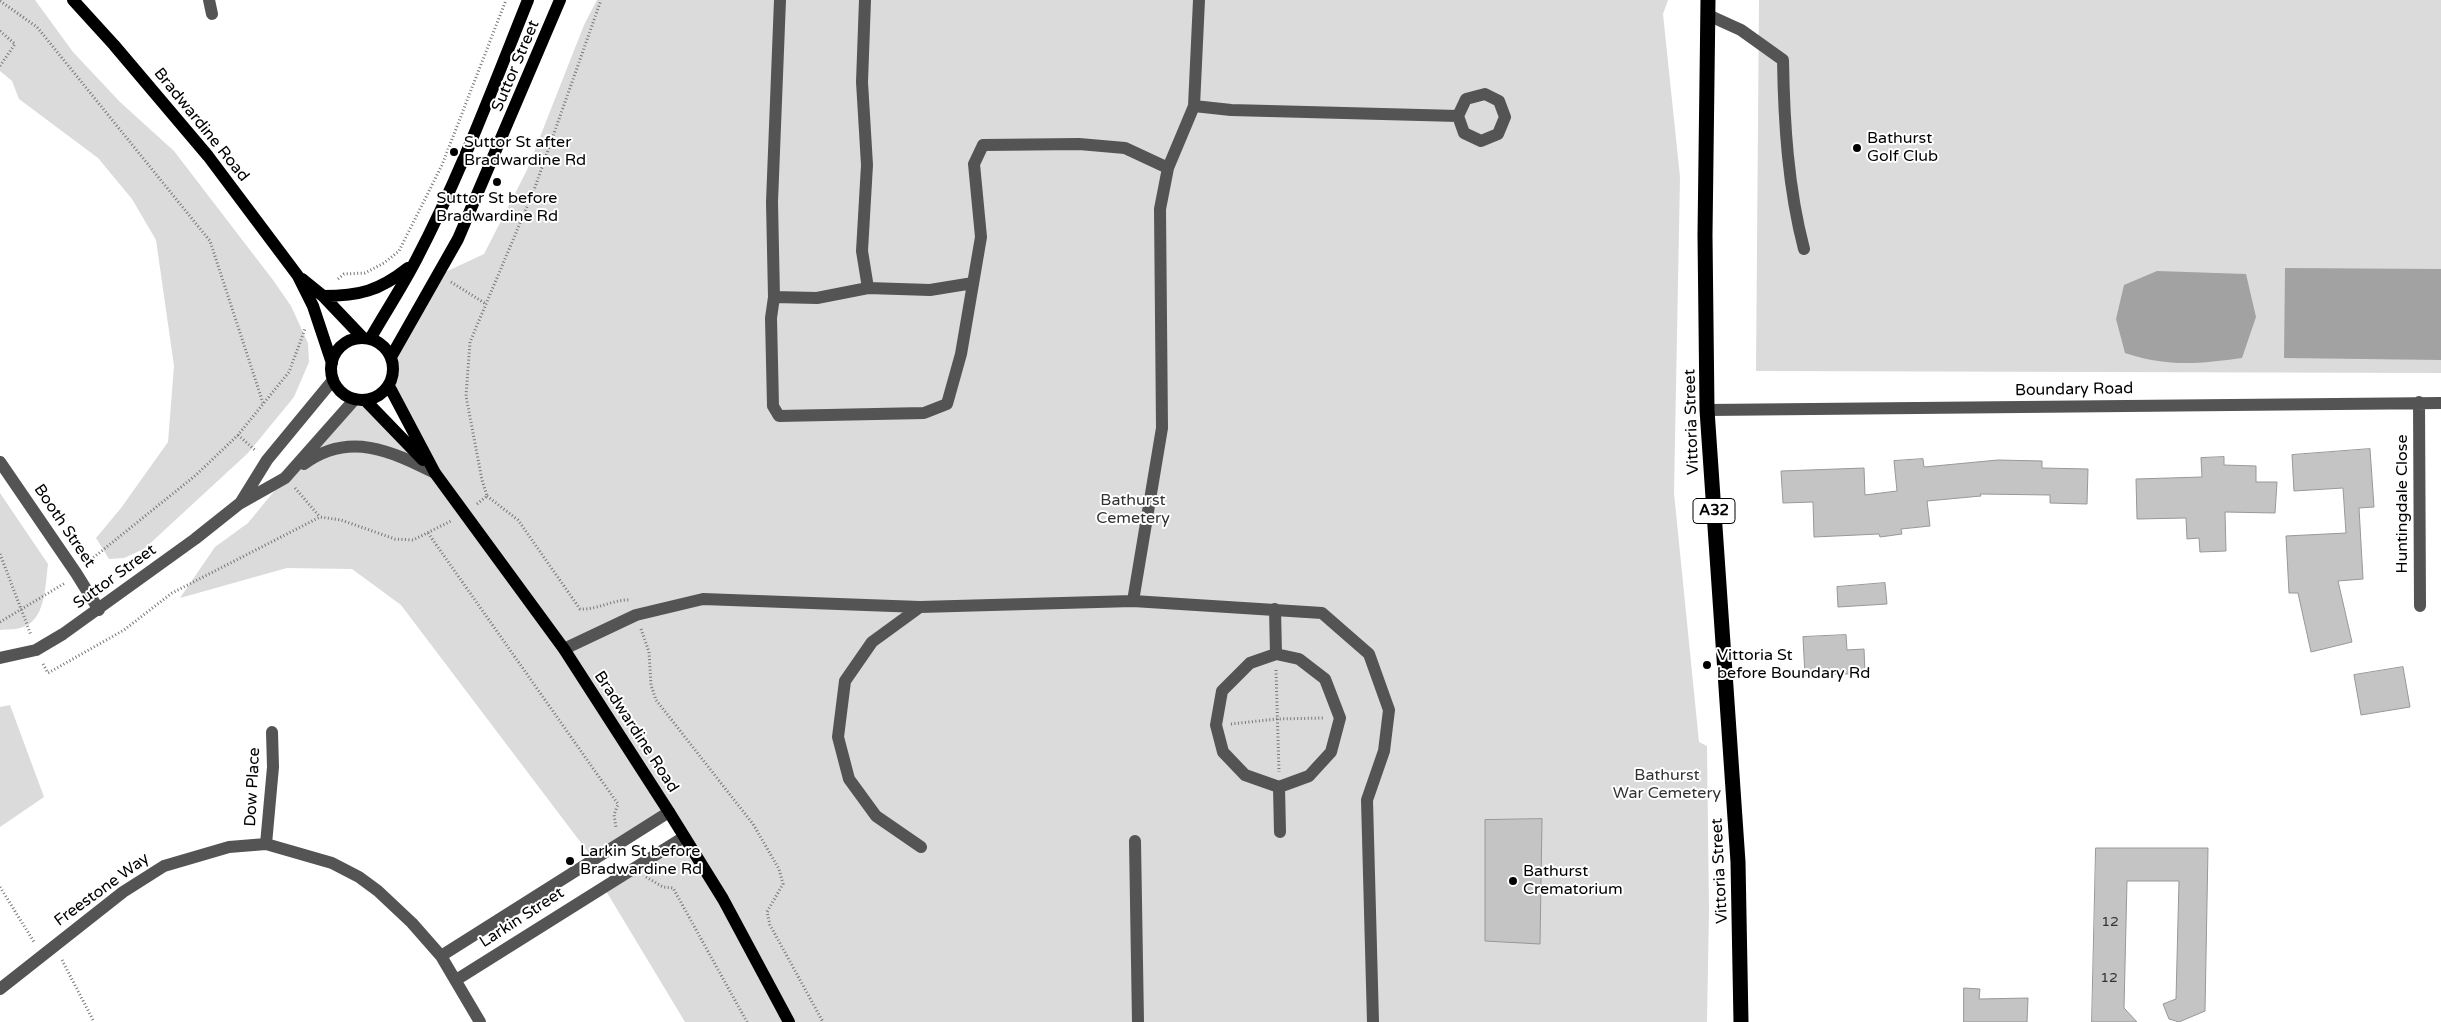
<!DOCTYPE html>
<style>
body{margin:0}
canvas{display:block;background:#fff}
</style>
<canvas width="2441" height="1022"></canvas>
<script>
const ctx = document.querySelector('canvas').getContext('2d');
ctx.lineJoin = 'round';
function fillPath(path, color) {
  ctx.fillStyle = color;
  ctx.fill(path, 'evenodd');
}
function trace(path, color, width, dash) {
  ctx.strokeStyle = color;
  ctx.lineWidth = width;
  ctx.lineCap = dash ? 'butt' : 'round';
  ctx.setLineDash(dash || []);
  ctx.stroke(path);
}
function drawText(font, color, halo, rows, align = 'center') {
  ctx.font = font + ' "Varela Round",sans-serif';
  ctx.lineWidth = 4;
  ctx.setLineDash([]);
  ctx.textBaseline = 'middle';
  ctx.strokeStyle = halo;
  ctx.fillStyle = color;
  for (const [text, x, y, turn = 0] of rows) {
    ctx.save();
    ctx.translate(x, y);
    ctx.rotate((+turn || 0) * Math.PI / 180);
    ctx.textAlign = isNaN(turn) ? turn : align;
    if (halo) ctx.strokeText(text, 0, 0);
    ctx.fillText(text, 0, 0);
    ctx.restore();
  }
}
fillPath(new Path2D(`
 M0,0h35l38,52 47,50 54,49 99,129 18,26 17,37 1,19 -15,35 -46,56 -104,96 -20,9 -15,1 -13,-21 25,-30 47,-66 6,-76 -18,-126 -24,-41 -34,-41 -79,-59 -7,-18 -12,-10z
 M597,0h1071l-5,14 17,163 -6,316 25,249 8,4 2,164 -2,112h-1022l-82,-136 80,-49 -14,-24 -75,47 -193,-255 -49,-36 -65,-1 -107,30 35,-51 33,-24 37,-45 75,-78 73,71 -44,-85 3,-10 -1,-19 48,-82 45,-21 43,-84 57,-145z
 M1759,0h682v373l-685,-2z
 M0,493l48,71c-3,22 -2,58 -28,64 -6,2 -14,1 -20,2z
 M10,705l34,92 -44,30v-120z`), '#dbdbdb');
fillPath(new Path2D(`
 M2285,268l156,1v91l-157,-2z
 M2157,271l89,3 10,43 -14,41c-43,6 -75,9 -117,-5l-9,-34 8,-34z`), '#a2a2a2');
const building = new Path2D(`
 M2370,449l4,58 -15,1 4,71 -25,2 14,61 -41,10 -13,-59h-9l-3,-57 60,-3 -3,-45 -49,3 -2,-36z
 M2224,457v8l32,1v16h21l-2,31 -50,-1 1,39 -26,1 -1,-14 -12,1 -1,-21 -49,1 -1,-40 66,-2 -1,-19z
 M1923,459l1,8 74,-7 44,1v7l46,1 -1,35 -37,-1v-8l-70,-1 1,2 -54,5 3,25 -29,3 1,5 -22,3 -1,-3 -65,3 -1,-35 -30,1 -2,-32 83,-3 1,27 32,-4 -3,-30z
 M1885,583l2,21 -49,3 -1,-20z
 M1846,635l1,15 17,-1 1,24 -60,3 -2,-39z
 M2403,667l7,40 -49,8 -7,-40z
 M1542,819l-2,125 -55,-3v-121z
 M2096,848h112l-3,163 -26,11 -10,-3 -6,-15 13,-5 3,-118h-52l-3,127 13,14h-45z
 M1964,988l16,1 -1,10 49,-1 -1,24h-63z`);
fillPath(building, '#c4c4c4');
trace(building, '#989898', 1);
trace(new Path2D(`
 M0,1l37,26 173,214 53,162
 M0,31l15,13 -15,22
 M338,279l6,-5 21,-1 19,-10 15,-12 43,-86 64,-165
 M451,282l35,22
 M238,435l18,16
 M295,488l25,29
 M487,496l31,24 62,89c18,1 34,-10 50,-9
 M477,504l10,-8 -5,-16 -16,-84 4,-54 64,-152 67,-190
 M428,533l190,271 -4,11 2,12
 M0,554l31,81
 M88,562l108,-87 42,-40 51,-63 16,-43
 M0,622l65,-39
 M641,629l8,23 2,33 5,15 97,124 26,45 4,15 -16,28 3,13 53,97
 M43,664l5,9 76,-43 48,-37 148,-76 21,3 54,19 18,1 38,-19
 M1276,670l3,102
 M1231,724l46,-5 47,-1
 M646,877l17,10 10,1 74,134
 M0,887l34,55
 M62,960l32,62`), '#767676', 3, [1, 2.5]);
trace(new Path2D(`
 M209,0l3,14
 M780,0l-8,202 2,95 -3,21 2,88 6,10 145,-3 23,-9 14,-50 20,-117 -7,-73 9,-19 96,-1 46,4 43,20
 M865,0l-3,82 5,83 -5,86 6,37
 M1708,15l33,15 42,30c1,63 5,128 21,189
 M1194,106l37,4 227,6 8,-17 19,-5 14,7 6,16 -7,17 -17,7 -17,-8 -6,-17
 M774,297l43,1 51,-10 62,2 43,-7
 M2419,402l1,204
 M1707,410l734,-7
 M0,462l76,111 23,37
 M304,464c45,-33 87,-13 131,9
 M241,502l26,-42 66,-80
 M1133,601l29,-173 -2,-219 8,-41 26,-62 5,-106
 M920,607l-48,35 -27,39 -7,56 11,42 27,37 45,31
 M1275,609l1,45 -26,9 -28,28 -6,34 7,27 22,23 34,12
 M564,649l72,-34 67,-16 217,8 213,-6 189,12 47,41 20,56 -5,41 -17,49 6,222
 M1276,654l23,5 26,20 15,39 -9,34 -22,24 -30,11 1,45
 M0,658l36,-8 27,-16 132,-95 44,-35 46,-26 70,-79
 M1135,841l3,181
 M266,844l7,-77 -1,-35
 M441,956l228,-144
 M456,980l228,-143
 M0,989l123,-97 41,-26 65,-19 37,-3 66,19 27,14 19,14 34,32 29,33 39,66`), '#545454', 12);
trace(new Path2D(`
 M73,0l41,45 94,111 90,120 15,30 19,57
 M302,279l21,17 40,42
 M323,296c36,0 56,-5 85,-28
 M331 369a31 31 0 1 1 62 0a31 31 0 1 1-62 0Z
 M370,339c15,-26 32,-52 46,-79 44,-84 77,-173 112,-260
 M391,357l67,-118 102,-239
 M389,386l46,87 129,176 105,163 54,87 66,123
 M365,400l58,60`), '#000', 12);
trace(new Path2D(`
 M1708,0l-3,235 2,175 31,452 3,160`), '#000', 15);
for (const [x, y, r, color] of [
 [1857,148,5,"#000"],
 [454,152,5,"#000"],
 [497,182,5,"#000"],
 [1707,665,5,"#000"],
 [570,861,5,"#000"],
 [1513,881,5,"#000"]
]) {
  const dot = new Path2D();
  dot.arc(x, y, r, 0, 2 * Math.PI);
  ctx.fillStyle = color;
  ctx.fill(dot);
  trace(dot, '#fff', 2);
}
drawText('14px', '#313131', null, [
 ["12",2110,922],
 ["12",2109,978]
]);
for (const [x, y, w] of [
 [1714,511,42]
]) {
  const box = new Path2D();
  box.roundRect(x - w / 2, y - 12.5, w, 25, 4);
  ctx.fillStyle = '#fff';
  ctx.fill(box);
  trace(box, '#000', 1);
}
drawText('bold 15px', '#000', null, [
 ["A32",1714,511]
]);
drawText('16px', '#000', '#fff', [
 ["Suttor Street",516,66,-67],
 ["Bradwardine Road",201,125,51],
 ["Boundary Road",2074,390,-1],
 ["Vittoria Street",1692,422,-92],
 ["Huntingdale Close",2403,504,-90],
 ["Booth Street",64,526,56],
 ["Suttor Street",115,577,-36],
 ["Bradwardine Road",636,732,57],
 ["Dow Place",253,787,-87],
 ["Vittoria Street",1720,871,-93],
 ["Freestone Way",102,890,-36],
 ["Larkin Street",522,918,-33]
]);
drawText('16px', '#000', '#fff', [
 ["Bathurst",1867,139],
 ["Golf Club",1867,157],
 ["Suttor St after",464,143],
 ["Bradwardine Rd",464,161],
 ["Suttor St before",497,199,"center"],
 ["Bradwardine Rd",497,217,"center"],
 ["Vittoria St",1717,656],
 ["before Boundary Rd",1717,674],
 ["Larkin St before",580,852],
 ["Bradwardine Rd",580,870],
 ["Bathurst",1523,872],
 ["Crematorium",1523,890]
], 'left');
drawText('16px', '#323232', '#fff', [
 ["Bathurst",1133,501],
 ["Cemetery",1133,519],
 ["Bathurst",1667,776],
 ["War Cemetery",1667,794]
]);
</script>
